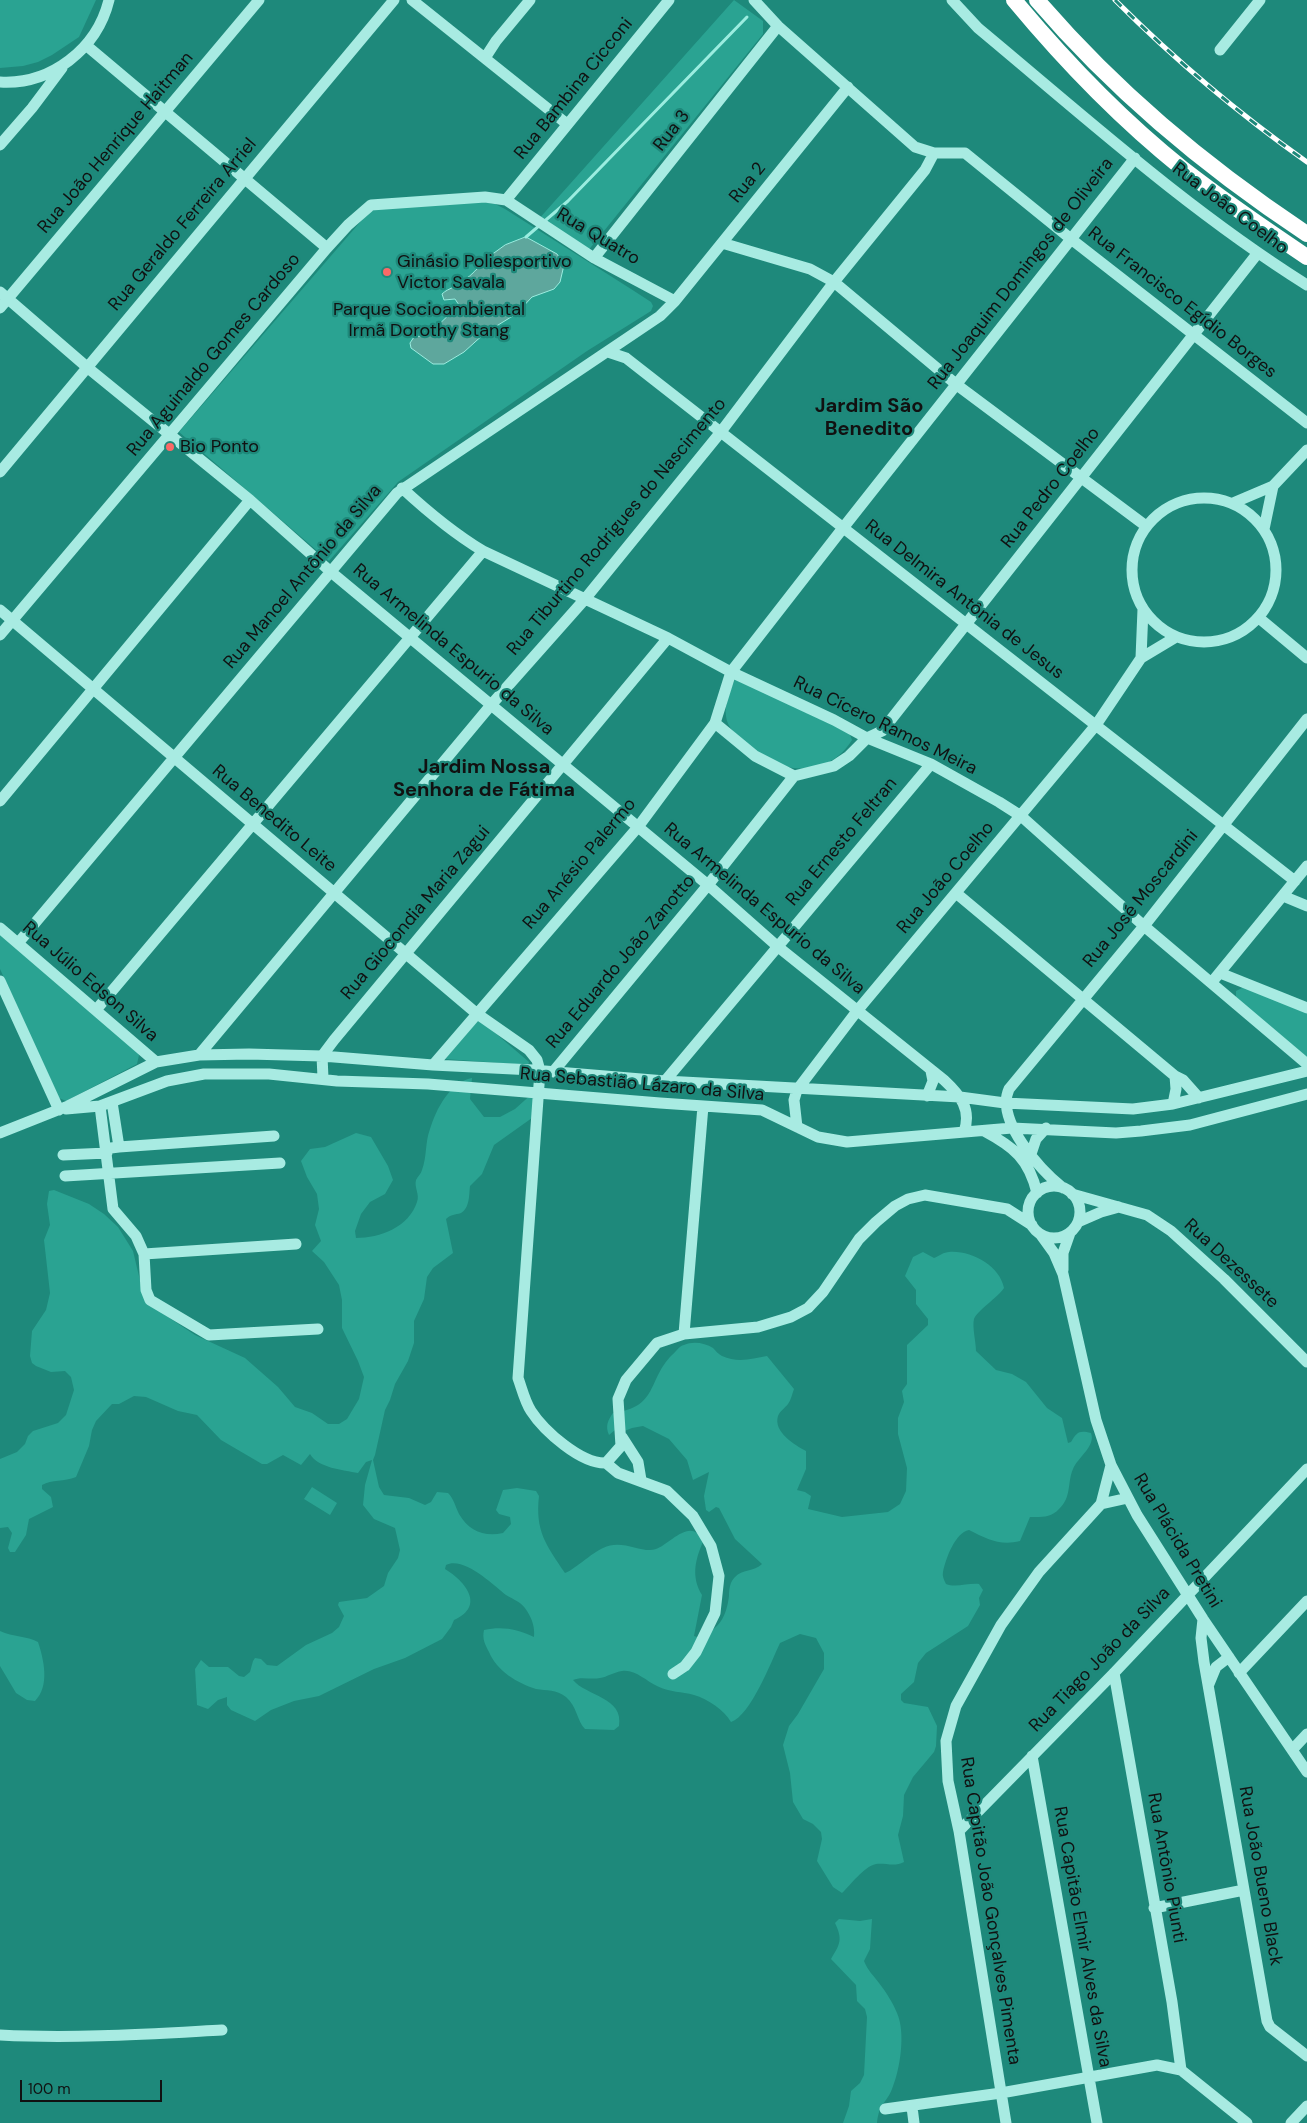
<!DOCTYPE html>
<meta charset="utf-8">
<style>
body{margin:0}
#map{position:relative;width:1307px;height:2123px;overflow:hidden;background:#1e897b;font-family:"DM Sans",sans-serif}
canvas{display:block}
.scale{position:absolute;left:20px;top:2080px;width:142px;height:22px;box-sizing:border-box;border:2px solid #111;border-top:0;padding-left:6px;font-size:15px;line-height:18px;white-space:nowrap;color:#111;-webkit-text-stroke:4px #1e897b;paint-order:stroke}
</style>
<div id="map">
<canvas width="1307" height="2123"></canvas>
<div class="scale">100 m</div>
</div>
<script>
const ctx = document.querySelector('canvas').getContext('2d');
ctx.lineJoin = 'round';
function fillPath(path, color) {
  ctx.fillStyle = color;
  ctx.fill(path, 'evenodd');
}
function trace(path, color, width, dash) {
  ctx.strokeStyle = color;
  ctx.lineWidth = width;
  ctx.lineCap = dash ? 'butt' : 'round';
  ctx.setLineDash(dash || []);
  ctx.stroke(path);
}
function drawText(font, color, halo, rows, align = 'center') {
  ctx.font = font + ' "DM Sans",sans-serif';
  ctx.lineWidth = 4.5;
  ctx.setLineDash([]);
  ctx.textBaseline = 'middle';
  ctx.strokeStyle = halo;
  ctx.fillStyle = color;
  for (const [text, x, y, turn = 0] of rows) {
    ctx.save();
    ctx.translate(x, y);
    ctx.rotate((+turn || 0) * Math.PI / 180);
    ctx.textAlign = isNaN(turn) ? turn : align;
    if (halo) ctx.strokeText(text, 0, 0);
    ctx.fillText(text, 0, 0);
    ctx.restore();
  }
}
fillPath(new Path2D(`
 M0,0h96l-17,37 -27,18 -14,7 -15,4 -23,2z
 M734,0l29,21v13l-176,218 -50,-31z
 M481,202l14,2 10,5 126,80 20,13 2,4 -2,5 -64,40 -189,131 -69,79 -150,-129 195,-226z
 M735,679l114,53 3,8c-19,31 -54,35 -85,20 -7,-4 -14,-12 -21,-17 -9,-8 -19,-15 -20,-27 -2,-12 5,-26 9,-37z
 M0,934l136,117 3,4 -2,9 -71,37 -7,-3 -59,-129z
 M1244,987l63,23v47l-71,-59v-7z
 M479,1019l50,43 -1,3 -83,-6z
 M472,1078l-2,21 14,18h16l15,-8 19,-17 5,21 -45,32 -12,29 -12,12c-1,8 0,22 -9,27 -6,2 -10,1 -15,6l7,34 -20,15 -6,9 -3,22 -10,22v22l-6,18 -13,23 -5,16 -5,10 -10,45 -2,5 6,27 5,8 25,3 16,7 6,-3 6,-10 11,1c6,6 7,13 11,21 10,17 25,23 44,19l8,-9 -1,-7 -11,-3 -3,-4 7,-20 14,-2 19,3 3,5c-4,35 7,49 26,77 6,-1 28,-21 38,-25 19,-10 39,6 53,1 14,-5 36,-34 47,-7 -8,18 -12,35 -1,53l-8,41 6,2c20,-11 26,-20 29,-42 0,-7 1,-14 6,-19 7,-8 19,-5 27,-13l-27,-25 -16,-31 -3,-1 -7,5 -3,-2 -2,-14 5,-24 -16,8 -6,-20 -18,-21 -26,-13 -11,2 -10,4 -7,-2 -6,5c-4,-9 -1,-15 4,-22 46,-6 34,-33 59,-58 4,-3 7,-9 12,-10 9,-4 21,-2 29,3 3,3 5,6 9,8 15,7 30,3 45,0l27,33c-2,5 -3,11 -6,15 -3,4 -8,7 -10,12 -5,16 17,29 28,35v18l-9,21 8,2 6,4 -3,13 34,8 46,-5 12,-8 6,-13 1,-23 -9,-34v-16l6,-16 -2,-11 5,-7v-39l21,-20v-6l-12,-15v-14l-11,-14 8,-19 10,-5 11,6c5,-2 10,-6 15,-6 22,-2 51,14 55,36 -7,10 -27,23 -30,31 -2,8 2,23 2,32l20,19 16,4 14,8 21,26 15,10 6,25 3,-1c6,-10 8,-12 20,-9 5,13 -13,24 -18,36 -6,14 -1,28 -14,40 -8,9 -18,8 -29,8l-10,24c-20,5 -33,-2 -51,-11 -14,3 -23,28 -26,42 -1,4 1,8 3,12 9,4 22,-1 33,0l4,6 -4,8 1,7 -12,21 -42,27 -8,10 -4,19 -13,12v6l3,3 24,4 9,19 -1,20 -2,6 -21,25 -9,18 -1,21 -5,19 6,27c-9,5 -18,1 -28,2 -13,3 -25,21 -34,29l-9,-6 -16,-26 5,-22 -1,-7 -8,-8 -10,-5 -10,-17 -3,-29 -7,-28 6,-19 9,-12 26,-45v-16l-8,-15 -16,-4 -20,9c-9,19 -29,72 -49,79 -7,-12 -23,-23 -37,-27 -13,-4 -23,-2 -37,-9 -11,-5 -22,-17 -35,-15 -8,1 -15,6 -22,7 -9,2 -19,-2 -27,2 13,16 51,17 46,46l-5,4 -29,-1c-8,-8 -8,-23 -19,-32 -10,-8 -19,-6 -30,-8 -19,-6 -39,-18 -47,-37 -4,-8 -7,-13 -5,-22 18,-4 33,-1 50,7 1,-10 -2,-18 -7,-26 -5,-9 -13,-11 -21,-16 -13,-10 -42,-39 -60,-30l-1,4c20,12 41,37 9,51l-3,7 -9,12 -37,19 -31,11 -55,27 -25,5 -23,9 -16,11 -24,-11 -4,-5v-8l-9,3 -10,9 -11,-4 -2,-36 6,-9 8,7h19l11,9 5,1 6,-5 3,-11 2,-3 6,1 6,6 10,1 29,-21 26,-12 7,-6 5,-11 -6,-11 1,-3 28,-4 17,-12 4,-13 10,-15 2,-8 -5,-22 -21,-9 -11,-14 2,-20 7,-25 -6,2 -8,11c-15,-3 -40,-5 -48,-19l-9,11 -18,-10 -16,9h-5l-41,-24 -24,-25 -19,-4 -32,-14 -12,-1 -15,8h-7l-16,17 -4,9 -3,16 -13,31c-12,5 -24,2 -34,8v4l9,8 2,10 -24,12 -3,16 -11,17h-5l-2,-4 4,-15 -4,-6 -8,1v-69l17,-7 8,-8 3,-8 5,-5 25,-8 8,-8 8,-25 -3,-13 -6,-6 -14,1 -15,-6 -4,-3 -2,-7 2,-25 14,-21 4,-17 -6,-53 6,-15 -3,-21 2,-13 5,-1 35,14 15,10 14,13 15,24 10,42 13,16 39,26 50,23 33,29 17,20 17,6 16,11h11l8,-5 12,-20 5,-22 -6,-16 -16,-33v-28l-3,-15 -15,-23 -12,-11 9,-10 -6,-16 4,-16 -2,-15 -10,-17 -6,-16 9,-12 15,-2 31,-14 15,4 17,29 5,14 -8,14 -15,8 -9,12 -6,17 1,7c24,0 53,-11 61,-36 3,-7 -3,-15 -1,-22 2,-4 5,-6 6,-10 5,-13 3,-28 8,-41 6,-20 20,-47 42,-51z
 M312,1487l25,16 -7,12 -26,-16z
 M0,1631c13,6 27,5 38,11 6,18 12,44 -3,59l-8,-1 -11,-7 -16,-27z
 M839,1919l21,2 12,-2 -2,30 -6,12c4,10 10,15 15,22 7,9 14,20 18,30 9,20 3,57 -5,76 -6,15 -13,14 -15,34h-34l6,-17 2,-15 9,-8 4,-8 3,-58 -2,-8 -8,-8 -1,-16 -25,-26c9,-15 12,-19 4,-36z`), '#2aa392');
const water = new Path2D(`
 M526,237l31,17 7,11 -4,17 -6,7 -22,8 -16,17 -31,19 -21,19 -20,12h-11l-22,-16 -1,-5 4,-6 14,-2 31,-30 -4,-6 -11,1 -2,-6c7,-7 18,-7 22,-15 9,-3 11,-11 20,-15l3,-6 18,-13z`);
fillPath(water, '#5ea79d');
trace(water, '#9bede0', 1);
trace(new Path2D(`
 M526,237l42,-36 179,-184`), '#9bede0', 3);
trace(new Path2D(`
 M412,0l155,124
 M754,0l24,26 137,121 19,6
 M952,0l26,28c107,89 211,183 329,257
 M87,46l240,202
 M1220,50l40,-50
 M485,58l11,-17 34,-41
 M0,82c51,3 97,-33 109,-82
 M0,145l32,-37 30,-40
 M506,200l163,-200
 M722,243l88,26 24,13 123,103 189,141
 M594,258l184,-232
 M0,292l88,76 162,132 81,72 377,313 69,61 167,134c16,15 28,29 20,52
 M0,308l259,-308
 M608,352l18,6 669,523
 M0,472l394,-472
 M402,488c26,24 51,45 81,63l185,87 63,34 103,48 33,18 64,26 68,38 22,14 123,110 163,138
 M1132 570a72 72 0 1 1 144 0a72 72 0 1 1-144 0Z
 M1233,503l40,-17 34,-36
 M1264,529l9,-43
 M0,610l476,403 53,37 8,10 3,11 -22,307c4,11 7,24 13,33 13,20 50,53 75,52l15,-17 -3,-47 8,-19 31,-37 27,-9 74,-7 33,-10 17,-9 15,-16 36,-53 17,-17 19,-16 13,-7 17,-4 82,14 25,16
 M1259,618l48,40
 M0,635l327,-387 21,-23 23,-20 114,-8 21,3 88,58 81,43
 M1141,658l2,-49
 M715,723l40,33 39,20
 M0,801l250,-301
 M956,893l219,183 8,4 16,18
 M1283,896l24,10
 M0,928l156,134
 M19,942l378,-449 263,-177 15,-15 173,-214
 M1220,973l87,35
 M0,981l59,129
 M1212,982l95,-116
 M96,1010l387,-459
 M199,1055l292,-350 94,-106 135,-166 114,-151 91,-112 9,-17h31l106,86 236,184
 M433,1065l205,-238 77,-104 16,-51 112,-144 292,-370
 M553,1072l155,-187 86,-109 40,-10 15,-10 18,-18 15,-7 375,-477
 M323,1078l-1,-22 12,-16 334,-402
 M665,1081l266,-317
 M927,1096l6,-15 -2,-10
 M1173,1104l3,-15 -1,-13
 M100,1106l13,103 23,27 8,18 2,36 4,10 59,35 109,-6
 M66,1109l34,-3 67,-25 37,-7h65l68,7 91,3 232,19 102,7 56,27 29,5 165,-14 104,5 25,-2 49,-6 117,-31
 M797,1127l-3,-27 3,-10 60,-79 239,-286 45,-67 35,-21
 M984,1131c30,16 45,28 53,62
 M0,1133l68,-27 88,-44 43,-7 50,-1 73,2 111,9 100,5 132,11 295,16 45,6 128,6 40,-5 134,-33
 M119,1147l155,-11
 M111,1148l8,-1 -7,-45
 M1031,1154l5,-15 10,-11
 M63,1155l44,-2
 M65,1176l215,-13
 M1028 1212a26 26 0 1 1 52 0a26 26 0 1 1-52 0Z
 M1063,1188c-23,-18 -68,-68 -54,-99l135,-163 163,-207
 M1072,1194l75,21 24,16 53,48 83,83
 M1078,1222l23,-10 18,-5
 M1041,1235l13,18 9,21 33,146 15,45 26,50 66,104 104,153
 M144,1254l152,-10
 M1063,1270v-17l7,-20
 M684,1334l19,-228
 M622,1437l16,25 3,18
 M606,1463l12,10 49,18 26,25 18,30 8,30 -4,37 -19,39 -11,14 -12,8
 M1101,1504l27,-6
 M1203,1619l-2,19 3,24 63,359 3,6 37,29
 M1114,1673l58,329 9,68
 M1239,1673l68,-72
 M1209,1684l7,-17 13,-10
 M1292,1750l15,-16
 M1032,1756l65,367
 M959,1831l155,-158 193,-204
 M1154,1908l90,-18
 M0,2035c74,4 148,-1 222,-5
 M912,2107l2,16
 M885,2109l116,-16 156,-28 24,5 66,53
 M1006,2123l-47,-292 -11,-50 -2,-40 10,-35 45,-81 38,-53 62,-68 10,-39
 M1291,2123l16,-17`), '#a8ebe2', 11);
trace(new Path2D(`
 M1014,0c49,59 109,121 169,169 40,31 82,60 124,88
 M1037,0c78,91 170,168 270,234`), '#fff', 16);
const rail = new Path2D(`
 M1115,0c59,59 124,114 192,162`);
trace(rail, '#fff', 5);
trace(rail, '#1e897b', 3, [9]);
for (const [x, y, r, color] of [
 [387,272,5,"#fb6967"],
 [170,447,5,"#fb6967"]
]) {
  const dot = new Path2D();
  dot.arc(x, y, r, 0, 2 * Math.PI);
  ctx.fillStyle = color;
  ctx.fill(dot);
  trace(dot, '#1e897b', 2);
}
drawText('18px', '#111', '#1e897b', [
 ["Rua Bambina Cicconi",574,89,-51],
 ["Rua 3",672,131,-52],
 ["Rua João Henrique Haitman",116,143,-50],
 ["Rua 2",748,183,-51],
 ["Rua João Coelho",1230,209,37],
 ["Rua Geraldo Ferreira Arriel",183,225,-50],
 ["Rua Quatro",598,237,31],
 ["Rua Joaquim Domingos de Oliveira",1021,274,-52],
 ["Rua Francisco Egídio Borges",1182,303,38],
 ["Rua Aguinaldo Gomes Cardoso",214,355,-50],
 ["Rua Pedro Coelho",1051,488,-52],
 ["Rua Tiburtino Rodrigues do Nascimento",617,527,-50],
 ["Rua Manoel Antônio da Silva",303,577,-50],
 ["Rua Delmira Antônia de Jesus",964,600,38],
 ["Rua Armelinda Espurio da Silva",453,650,40],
 ["Rua Cícero Ramos Meira",885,726,26],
 ["Rua Benedito Leite",274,819,40],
 ["Rua Ernesto Feltran",842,842,-50],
 ["Rua Anésio Palermo",580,864,-50],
 ["Rua João Coelho",946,878,-50],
 ["Rua José Moscardini",1141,899,-51],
 ["Rua Armelinda Espurio da Silva",764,909,40],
 ["Rua Giocondia Maria Zagui",416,913,-50],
 ["Rua Eduardo João Zanotto",621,962,-50],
 ["Rua Júlio Edson Silva",90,982,41],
 ["Rua Sebastião Lázaro da Silva",642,1085,5],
 ["Rua Dezessete",1231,1264,43],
 ["Rua Plácida Pretini",1177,1541,59],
 ["Rua Tiago João da Silva",1100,1660,-46],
 ["Rua Antônio Piunti",1166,1868,80],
 ["Rua João Bueno Black",1260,1876,80],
 ["Rua Capitão João Gonçalves Pimenta",990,1911,81],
 ["Rua Capitão Elmir Alves da Silva",1082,1937,80]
]);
drawText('18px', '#111', '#1e897b', [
 ["Ginásio Poliesportivo",397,262],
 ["Victor Savala",397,283],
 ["Bio Ponto",180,447]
], 'left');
drawText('18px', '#111', '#1e897b', [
 ["Parque Socioambiental",429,310],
 ["Irmã Dorothy Stang",429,331]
]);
drawText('bold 20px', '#111', '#1e897b', [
 ["Jardim São",869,407],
 ["Benedito",869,430],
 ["Jardim Nossa",484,768],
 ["Senhora de Fátima",484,791]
]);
</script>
